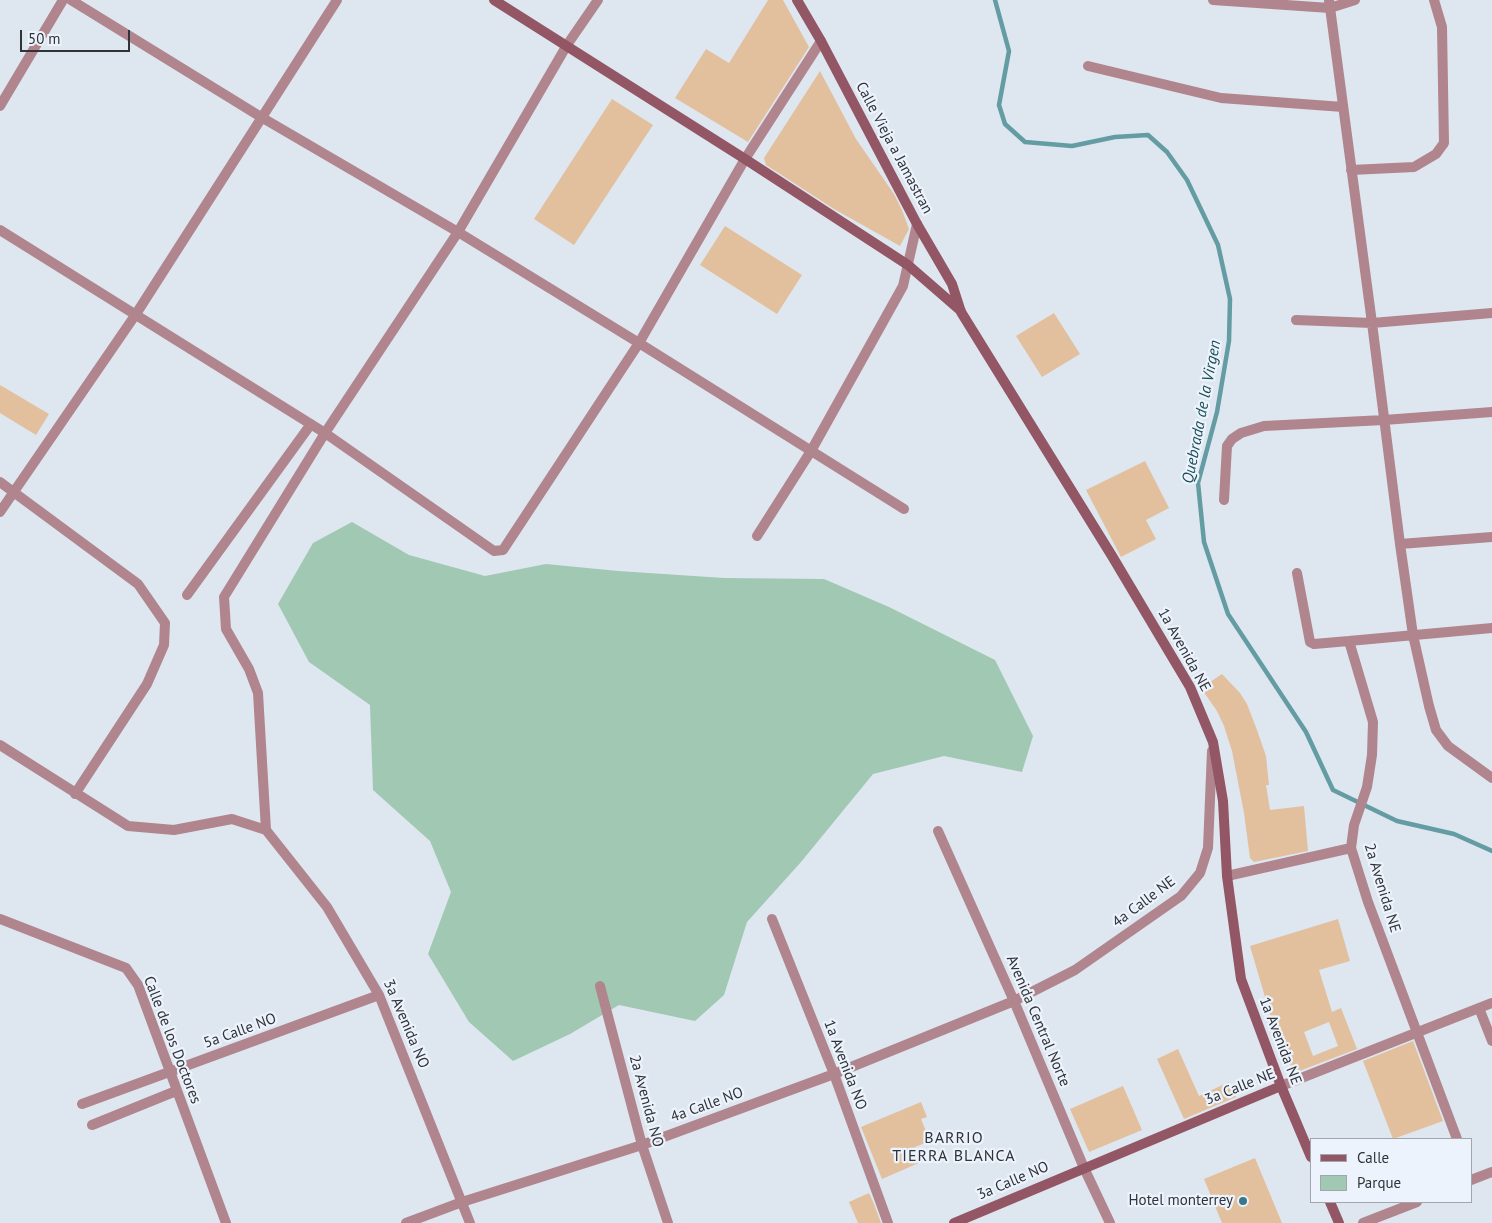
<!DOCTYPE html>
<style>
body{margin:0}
#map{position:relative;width:1492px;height:1223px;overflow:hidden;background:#dee6ef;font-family:"PT Sans",sans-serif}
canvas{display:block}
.legend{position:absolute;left:1310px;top:1138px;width:162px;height:65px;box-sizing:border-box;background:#ecf3fc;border:1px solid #a1a6ad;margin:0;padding:6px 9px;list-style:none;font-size:15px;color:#303337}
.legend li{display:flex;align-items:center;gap:10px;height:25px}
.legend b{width:25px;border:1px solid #a1a6ad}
.scale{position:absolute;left:20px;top:30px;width:110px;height:22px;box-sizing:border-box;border:2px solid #303337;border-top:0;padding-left:6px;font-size:15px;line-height:18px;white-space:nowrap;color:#303337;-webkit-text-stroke:4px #ecf3fc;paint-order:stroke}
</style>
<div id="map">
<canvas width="1492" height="1223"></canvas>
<ul class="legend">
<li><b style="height:6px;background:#925665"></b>Calle</li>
<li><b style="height:14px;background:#a0c8b3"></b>Parque</li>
</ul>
<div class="scale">50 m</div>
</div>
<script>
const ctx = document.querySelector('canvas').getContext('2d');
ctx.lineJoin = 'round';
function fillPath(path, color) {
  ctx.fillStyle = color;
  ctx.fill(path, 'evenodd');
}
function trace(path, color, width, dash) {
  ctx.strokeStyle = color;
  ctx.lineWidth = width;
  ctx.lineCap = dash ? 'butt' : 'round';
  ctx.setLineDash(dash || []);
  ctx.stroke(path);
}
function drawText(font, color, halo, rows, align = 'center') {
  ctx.font = font + ' "PT Sans",sans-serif';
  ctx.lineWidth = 4.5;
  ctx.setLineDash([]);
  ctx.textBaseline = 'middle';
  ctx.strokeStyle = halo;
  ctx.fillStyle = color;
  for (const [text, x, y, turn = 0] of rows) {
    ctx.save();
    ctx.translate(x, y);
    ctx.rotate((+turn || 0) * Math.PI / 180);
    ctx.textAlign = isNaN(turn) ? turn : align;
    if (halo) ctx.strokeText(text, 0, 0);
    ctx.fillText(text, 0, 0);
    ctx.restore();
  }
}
fillPath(new Path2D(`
 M352,522l57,33 76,21 61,-12 72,7 106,7 100,1 65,28 106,53 38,76 -11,36 -78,-16 -71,18 -72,88 -54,60 -23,73 -29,26 -76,-16 -49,29 -57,27 -44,-39 -41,-68 23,-62 -21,-51 -57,-51 -3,-85 -61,-43 -31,-58 35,-61z`), '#a0c8b3');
trace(new Path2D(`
 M995,0l14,51 -10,54 6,19 20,18 47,4 43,-9 33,-2 19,17 20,28 31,65 12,54 -1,42 -12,71 -19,71 6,59 24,72 78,118 27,58 64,31 57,13 38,17`), '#649ca3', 4.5);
fillPath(new Path2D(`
 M768,0h15l26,47 -61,95 -73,-44 31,-49 23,14z
 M820,71l36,68 38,55 8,16 7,19 -9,17 -66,-37 -68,-44 -2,-7z
 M612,99l41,26 -79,120 -40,-26z
 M725,226l77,49 -25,39 -77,-49z
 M1054,313l26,41 -38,23 -26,-41z
 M0,385l49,29 -13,21 -36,-22z
 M1145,461l24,47 -23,12 10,19 -35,18 -35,-67z
 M1222,674l18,19 7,11 10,26 9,26 3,29h-3l4,25 34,-4 4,45 -54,11 -4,-4 -6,-45 -12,-62 -8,-25 -7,-15 -16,-23z
 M1338,919l12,42 -31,9 13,42 9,-4 16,41 -63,24 -24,-59 -20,-68zM1329,1022l9,24 -25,10 -9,-24z
 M1413,1041l30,80 -50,18 -30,-78z
 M1178,1049l21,47 30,-14 7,15 -52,22 -27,-60z
 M1123,1086l19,44 -53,22 -19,-43z
 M921,1102l6,15 -6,2 9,22 -15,6 6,15 -39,17 -21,-52z
 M1255,1158l27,65h-60l-18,-44z
 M869,1193l5,11 7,19h-23l-9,-21z`), '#e2c09e');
trace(new Path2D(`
 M71,0l190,117 197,115 181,111 265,166
 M1213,0l117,8 25,-8
 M1329,0l43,323 28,221 13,91 16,71 7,24 12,16 44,32
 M1088,66l133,32 122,9
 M0,106l63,-106
 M1351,170l63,-3 22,-13 8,-11 -2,-116 -8,-27
 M0,230l325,203 169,118 9,-1 136,-207 106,-184 76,-118
 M1296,320l76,3 120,-10
 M0,482l138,102 27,39 -1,22 -17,39 -72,110
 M1224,500l3,-54 5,-7 9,-6 23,-7 120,-6 108,-8
 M0,512l136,-198 201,-314
 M757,536l54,-85 92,-165 14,-62
 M1400,544l92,-7
 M1297,573l13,69 4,2 35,-3
 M187,595l124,-171
 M0,745l128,81 46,4 58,-11 34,11
 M266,830l-8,-137 -9,-24 -23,-40 -2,-32 101,-164 133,-201 109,-187 31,-45
 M266,830l61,77 52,88 91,228
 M938,831l76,170 70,167 26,55
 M1227,876l124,-28
 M0,919l126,49 12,17 88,238
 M772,919l62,155 54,149
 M600,986l42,159 26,78
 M1479,1008l13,33
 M1281,1086l211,-83
 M82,1104l297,-109
 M92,1125l84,-34
 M1457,1139l-89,-237 -17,-54 3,-23 13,-38 5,-32 1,-33 -24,-81 143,-13
 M1471,1180l21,-8
 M406,1223l56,-21 180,-57 192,-71 180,-73 61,-31 106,-74 19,-23 8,-25 4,-97
 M1363,1223l54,-21`), '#b0858e', 10);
trace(new Path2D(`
 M494,0l251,159 163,106 53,46
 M797,0l24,41 96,183 35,60 9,28 151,244 78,131 23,55 10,59 4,75 14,103 40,107 30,71
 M1330,1202l9,21
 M954,1223l327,-137`), '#925665', 10);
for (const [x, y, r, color] of [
 [1243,1201,5,"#38778c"]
]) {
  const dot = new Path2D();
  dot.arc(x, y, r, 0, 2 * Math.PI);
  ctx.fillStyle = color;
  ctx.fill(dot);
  trace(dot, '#ecf3fc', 2);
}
drawText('15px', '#303337', '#ecf3fc', [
 ["Calle Vieja a Jamastran",894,148,62],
 ["1a Avenida NE",1184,650,61],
 ["2a Avenida NE",1382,888,73],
 ["4a Calle NE",1144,902,-37],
 ["Avenida Central Norte",1038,1021,67],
 ["3a Avenida NO",406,1024,67],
 ["5a Calle NO",240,1031,-20],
 ["Calle de los Doctores",172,1040,69],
 ["1a Avenida NE",1280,1041,69],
 ["1a Avenida NO",845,1065,69],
 ["3a Calle NE",1240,1087,-22],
 ["2a Avenida NO",646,1101,75],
 ["4a Calle NO",707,1105,-20],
 ["3a Calle NO",1013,1181,-23]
]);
drawText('15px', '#303337', '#ecf3fc', [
 ["Hotel monterrey",1233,1201]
], 'right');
drawText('italic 16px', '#1b4e54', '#ecf3fc', [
 ["Quebrada de la Virgen",1202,412,-79]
]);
ctx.letterSpacing = '1px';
drawText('16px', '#303337', '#ecf3fc', [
 ["BARRIO",954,1138],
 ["TIERRA BLANCA",954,1156]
]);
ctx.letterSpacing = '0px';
</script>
